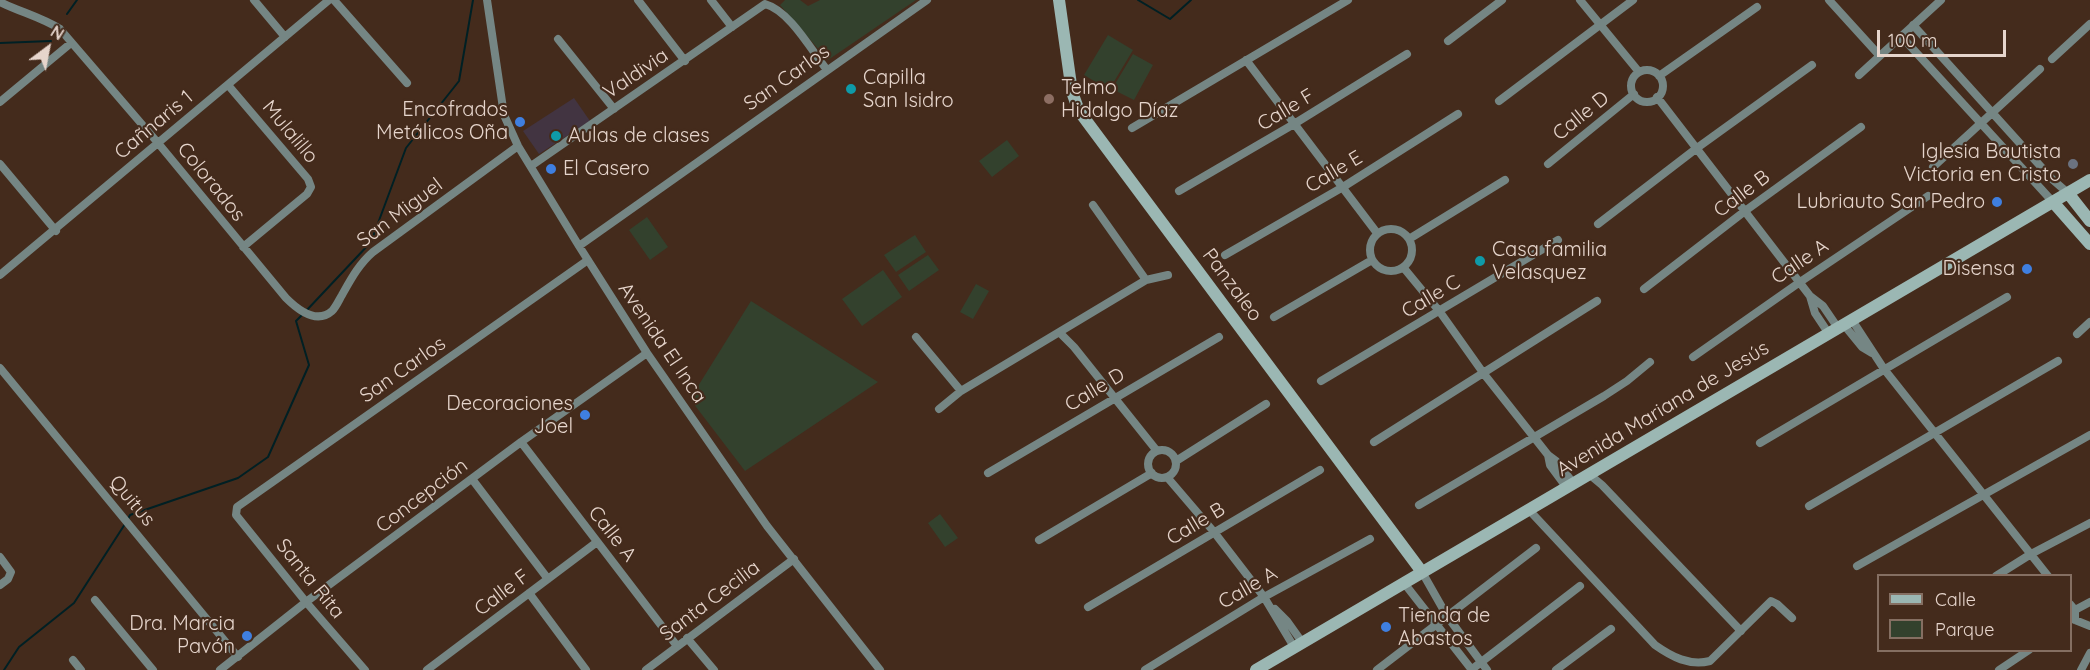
<!DOCTYPE html>
<meta charset="utf-8">
<style>
body{margin:0}
#map{position:relative;width:2090px;height:670px;overflow:hidden;background:#442b1c;font-family:Quicksand,sans-serif}
canvas{display:block}
.legend{position:absolute;left:1877px;top:574px;width:195px;height:78px;box-sizing:border-box;background:#442b1c;border:2px solid #856f62;margin:0;padding:8px 10px;list-style:none;font-size:18px;color:#e6d5cc}
.legend li{display:flex;align-items:center;gap:12px;height:30px}
.legend b{width:30px;border:2px solid #856f62}
.north{position:absolute;left:18px;top:18px;width:60px;height:60px;-webkit-text-stroke:4px #442b1c;paint-order:stroke;rotate:32deg;font-size:16px;font-weight:700;line-height:24px;text-align:center;color:#e6d5cc}
.north::after{content:'';display:block;margin:auto;width:21px;height:27px;background:#e6d5cc;clip-path:polygon(50% 0,100% 100%,50% 72%,0 100%)}
.scale{position:absolute;left:1877px;top:30px;width:129px;height:27px;box-sizing:border-box;border:3px solid #e6d5cc;border-top:0;padding-left:8px;font-size:18px;line-height:21px;white-space:nowrap;color:#e6d5cc;-webkit-text-stroke:4px #442b1c;paint-order:stroke}
</style>
<div id="map">
<canvas width="2090" height="670"></canvas>
<ul class="legend">
<li><b style="height:8px;background:#9bb7b3"></b>Calle</li>
<li><b style="height:16px;background:#33412d"></b>Parque</li>
</ul>
<div class="north">N</div>
<div class="scale">100 m</div>
</div>
<script>
const ctx = document.querySelector('canvas').getContext('2d');
ctx.lineJoin = 'round';
function fillPath(path, color) {
  ctx.fillStyle = color;
  ctx.fill(path, 'evenodd');
}
function trace(path, color, width, dash) {
  ctx.strokeStyle = color;
  ctx.lineWidth = width;
  ctx.lineCap = dash ? 'butt' : 'round';
  ctx.setLineDash(dash || []);
  ctx.stroke(path);
}
function drawText(font, color, halo, rows, align = 'center') {
  ctx.font = font + ' Quicksand,sans-serif';
  ctx.lineWidth = 4.5;
  ctx.setLineDash([]);
  ctx.textBaseline = 'middle';
  ctx.strokeStyle = halo;
  ctx.fillStyle = color;
  for (const [text, x, y, turn = 0] of rows) {
    ctx.save();
    ctx.translate(x, y);
    ctx.rotate((+turn || 0) * Math.PI / 180);
    ctx.textAlign = isNaN(turn) ? turn : align;
    if (halo) ctx.strokeText(text, 0, 0);
    ctx.fillText(text, 0, 0);
    ctx.restore();
  }
}
fillPath(new Path2D(`
 M574,98l16,23 -51,33 -16,-23z`), '#423441');
fillPath(new Path2D(`
 M785,0h15l8,6 12,-6h96l-88,60 -48,-55z
 M1108,35l25,15 -24,40 -25,-15z
 M1133,54l20,11 -19,35 -22,-11z
 M1007,140l12,16 -27,21 -13,-16z
 M647,217l21,30 -18,13 -21,-30z
 M915,235l11,17 -30,20 -12,-17z
 M928,255l11,15 -30,21 -11,-16z
 M883,270l19,27 -40,29 -20,-27z
 M976,284l13,7 -16,28 -13,-7z
 M751,301l127,81 -133,89 -55,-72z
 M940,514l18,24 -13,9 -17,-24z`), '#33412d');
trace(new Path2D(`
 M1138,0l32,19 21,-19
 M67,14l10,-14
 M0,43l51,-2
 M306,311l65,-69 35,-94 53,-67 14,-81
 M128,519l2,-4 108,-37 30,-21 41,-92 -13,-44 6,-6
 M4,670l15,-23 55,-44 51,-79`), '#002024', 2);
trace(new Path2D(`
 M254,0l31,37
 M334,0l73,83
 M487,0l17,115 14,31 61,100 68,107 120,173 113,144
 M638,0l47,61
 M711,0l21,27
 M1580,0l59,72
 M1829,0l50,55
 M0,2c20,10 41,15 60,27l98,114 128,155c11,11 30,27 46,13 4,-4 7,-11 10,-16 9,-16 17,-31 31,-43l145,-106
 M1913,25l140,155 15,13
 M1901,36l152,166
 M558,39l56,70
 M1448,41l54,-41
 M2052,59l38,-35
 M1246,60l131,173
 M1631 86a16 16 0 1 1 32 0a16 16 0 1 1-32 0Z
 M1859,75l82,-75
 M1659,76l98,-69
 M228,85l80,94 3,8 -4,7 -64,53
 M1657,97l153,199 13,10 15,22
 M1499,101l134,-101
 M0,102l71,-59
 M1132,128l216,-128
 M0,164l56,67
 M1548,164l86,-70
 M531,166l234,-162c25,7 46,46 62,66
 M1933,167l107,-98
 M1179,191l115,-67 113,-70
 M1093,205l53,75
 M1598,224l99,-76 115,-83
 M1370 250a21 21 0 1 1 42 0a21 21 0 1 1-42 0Z
 M1409,239l96,-59
 M579,246l348,-246
 M1225,255l118,-68 115,-73
 M1403,267l37,45 44,62 64,81 8,6 18,23
 M0,275l329,-275
 M1644,289l101,-78 116,-84
 M1810,296l5,17 14,21
 M1274,317l98,-57
 M1852,320l32,49 164,207
 M1844,325l18,22 10,6
 M1060,333l14,14 83,104
 M2077,334l13,-12
 M916,337l45,54
 M1693,357l107,-75 128,-86
 M0,368l238,289
 M1321,381l237,-141
 M939,409l22,-18 185,-111 22,-5
 M521,442l156,204
 M1374,442l223,-141
 M1760,443l247,-146
 M1148 464a14 14 0 1 1 28 0a14 14 0 1 1-28 0Z
 M1548,455l2,10 17,23
 M1176,461l90,-57
 M988,473l231,-136
 M1590,475l12,10 139,146
 M1167,477l47,55 50,65 30,50
 M472,479l76,100
 M1419,505l185,-109 23,-15 23,-19
 M1809,506l249,-145
 M1529,510l126,135c17,12 34,21 55,16l61,-60 6,3 15,14
 M1039,540l113,-67
 M0,557l11,15 -3,7 -8,6
 M1857,566l233,-131
 M1422,572l25,44 40,54
 M1996,576l35,-22 59,-31
 M1404,583l68,87
 M529,593l57,77
 M95,600l58,70
 M2070,604l5,6v10
 M1088,607l232,-137
 M1275,609l12,12 15,21
 M2075,610l15,-8
 M2075,620l15,6
 M687,638l27,32
 M73,660l8,10
 M220,670l86,-68 215,-160 126,-89
 M365,670l-59,-68 -70,-87 1,-8 351,-247
 M427,670l170,-128
 M646,670l148,-111
 M1145,670l119,-73 106,-58
 M1377,670l159,-122
 M1471,670l109,-84
 M1556,670l55,-41
 M1999,670l30,-20
 M2081,670l9,-17`), '#758684', 8);
trace(new Path2D(`
 M1059,0l13,92 7,19 343,461
 M2068,193l22,28
 M2053,202l37,42
 M1256,670l834,-490`), '#9bb7b3', 12);
for (const [x, y, r, color] of [
 [851,89,6,"#0f9aa8"],
 [1049,99,6,"#8d6e63"],
 [520,122,6,"#3f7fe0"],
 [556,136,6,"#0f9aa8"],
 [2073,164,6,"#6b7280"],
 [551,169,6,"#3f7fe0"],
 [1997,202,6,"#3f7fe0"],
 [1480,261,6,"#0f9aa8"],
 [2027,269,6,"#3f7fe0"],
 [585,415,6,"#3f7fe0"],
 [1386,627,6,"#3f7fe0"],
 [247,636,6,"#3f7fe0"]
]) {
  const dot = new Path2D();
  dot.arc(x, y, r, 0, 2 * Math.PI);
  ctx.fillStyle = color;
  ctx.fill(dot);
  trace(dot, '#442b1c', 2);
}
drawText('20px', '#e6d5cc', '#442b1c', [
 ["Valdivia",636,74,-34],
 ["San Carlos",787,78,-35],
 ["Calle F",1286,110,-31],
 ["Calle D",1581,116,-39],
 ["Cañnaris 1",154,125,-40],
 ["Mulalillo",290,132,50],
 ["Calle E",1334,172,-31],
 ["Colorados",211,182,51],
 ["Calle B",1742,194,-37],
 ["San Miguel",400,213,-37],
 ["Calle A",1800,262,-34],
 ["Panzaleo",1232,285,53],
 ["Calle C",1431,297,-31],
 ["Avenida El Inca",662,343,56],
 ["San Carlos",403,370,-35],
 ["Calle D",1095,390,-31],
 ["Avenida Mariana de Jesús",1663,409,-31],
 ["Concepción",422,496,-37],
 ["Quitus",132,501,50],
 ["Calle B",1196,524,-31],
 ["Calle A",612,534,52],
 ["Santa Rita",310,579,51],
 ["Calle A",1248,588,-30],
 ["Calle F",502,593,-37],
 ["Santa Cecilia",710,601,-37]
]);
drawText('20px', '#e6d5cc', '#442b1c', [
 ["Capilla",863,78],
 ["San Isidro",863,101],
 ["Telmo",1061,88],
 ["Hidalgo Díaz",1061,111],
 ["Encofrados",508,110,"right"],
 ["Metálicos Oña",508,133,"right"],
 ["Aulas de clases",568,136],
 ["Iglesia Bautista",2061,152,"right"],
 ["Victoria en Cristo",2061,175,"right"],
 ["El Casero",563,169],
 ["Lubriauto San Pedro",1985,202,"right"],
 ["Casa familia",1492,250],
 ["Velasquez",1492,273],
 ["Disensa",2015,269,"right"],
 ["Decoraciones",573,404,"right"],
 ["Joel",573,427,"right"],
 ["Tienda de",1398,616],
 ["Abastos",1398,639],
 ["Dra. Marcia",235,624,"right"],
 ["Pavón",235,647,"right"]
], 'left');
</script>
